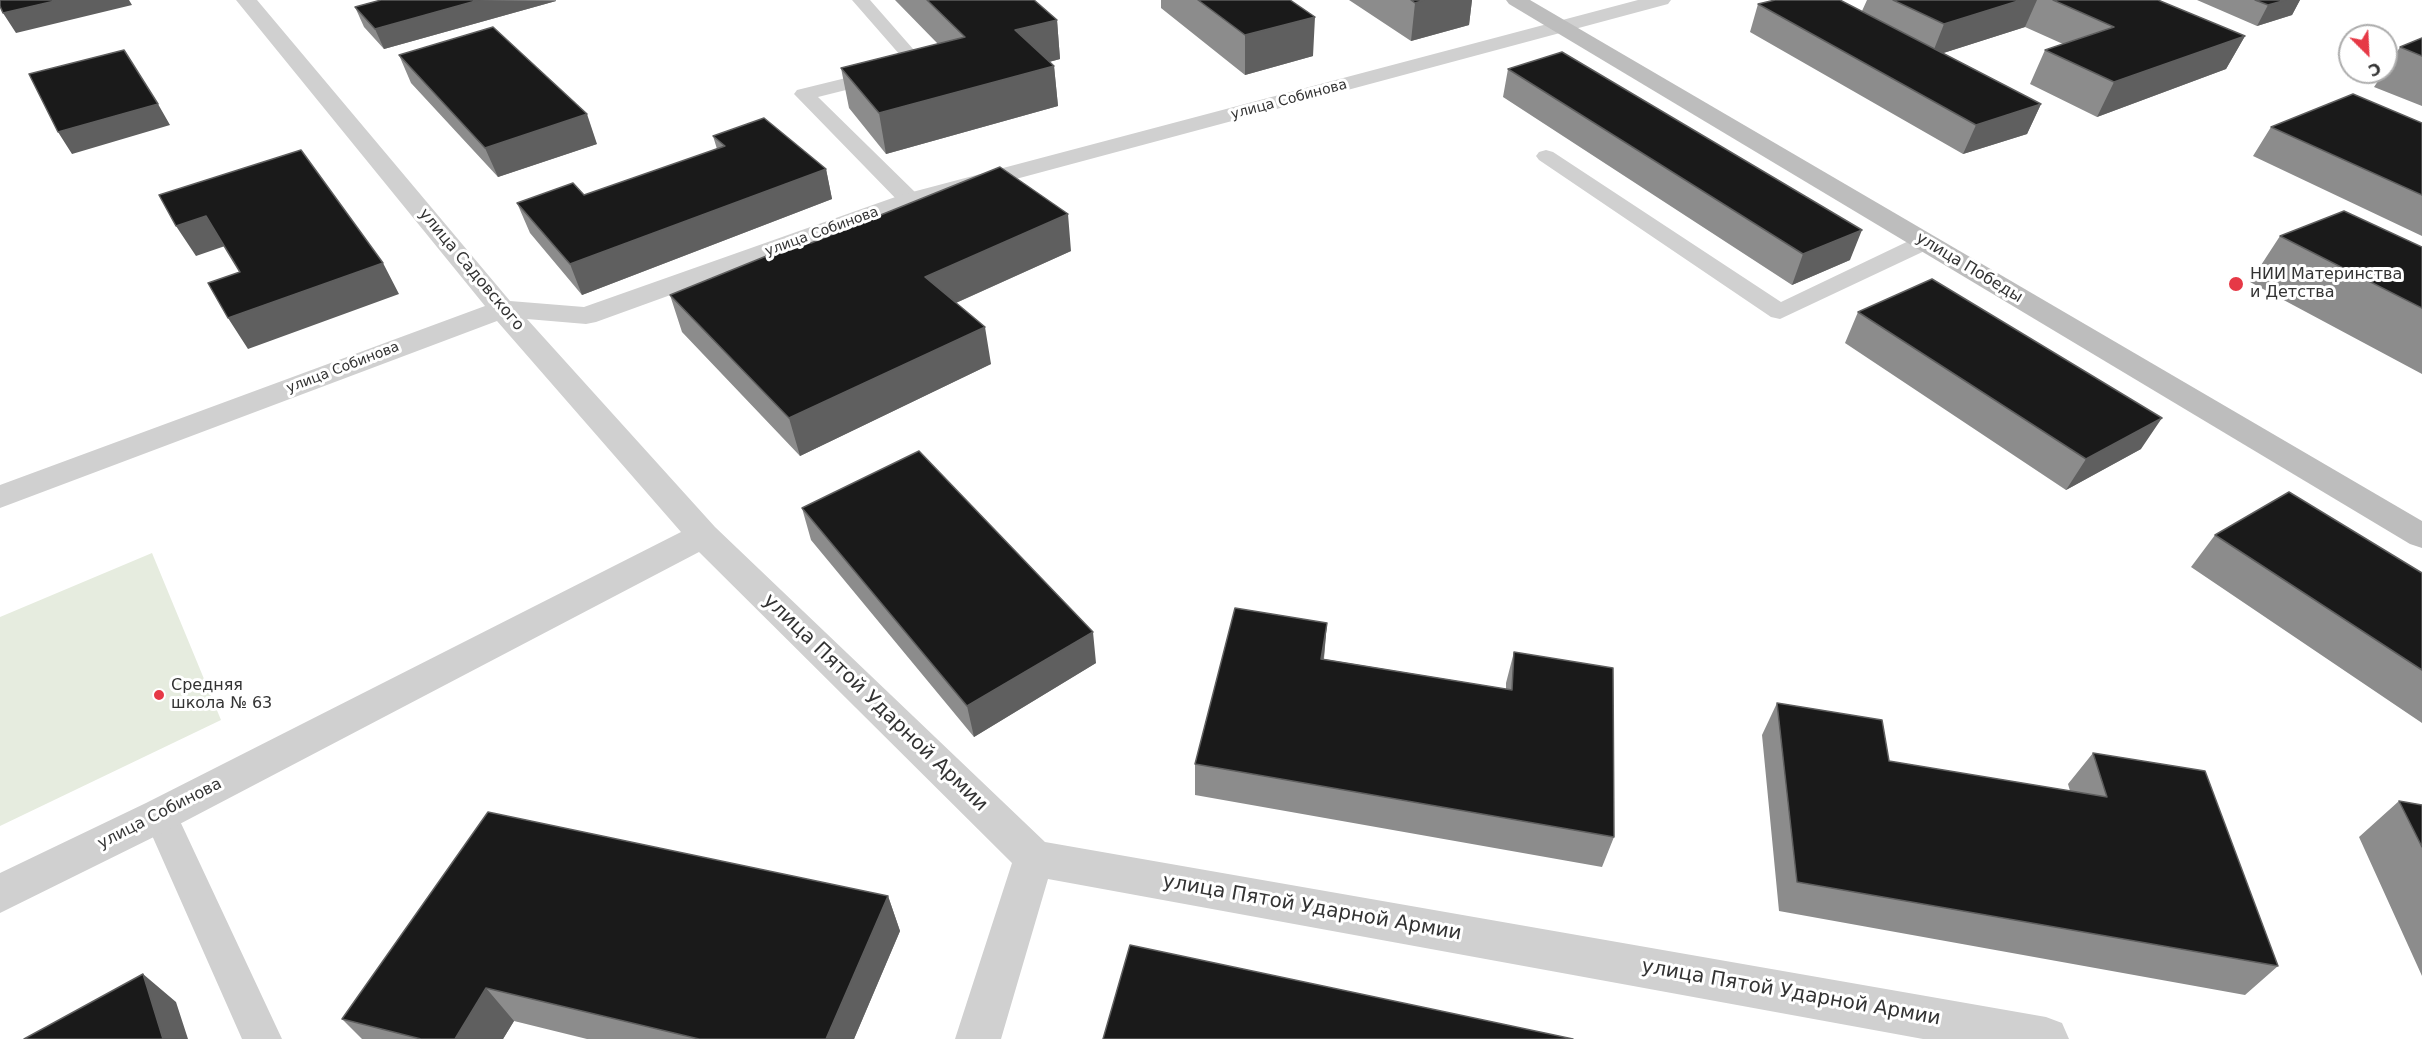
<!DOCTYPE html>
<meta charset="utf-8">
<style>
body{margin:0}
#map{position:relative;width:2422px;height:1039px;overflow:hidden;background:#fff;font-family:"DejaVu Sans",sans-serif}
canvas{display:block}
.north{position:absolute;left:2338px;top:24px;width:60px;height:60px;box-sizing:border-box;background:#fff;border:2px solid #adadad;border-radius:50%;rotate:156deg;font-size:16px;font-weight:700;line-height:24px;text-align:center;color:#333}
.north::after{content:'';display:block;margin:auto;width:21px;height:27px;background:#e63946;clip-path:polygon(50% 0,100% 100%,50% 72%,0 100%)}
</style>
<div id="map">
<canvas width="2422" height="1039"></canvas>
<div class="north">С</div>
</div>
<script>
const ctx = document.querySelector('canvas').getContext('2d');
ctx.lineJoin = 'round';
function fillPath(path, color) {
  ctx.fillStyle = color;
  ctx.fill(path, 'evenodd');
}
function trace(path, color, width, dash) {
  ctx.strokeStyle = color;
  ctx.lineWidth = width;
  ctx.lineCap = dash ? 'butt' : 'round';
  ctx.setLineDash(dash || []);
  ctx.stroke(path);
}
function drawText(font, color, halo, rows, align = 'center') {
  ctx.font = font + ' "DejaVu Sans",sans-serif';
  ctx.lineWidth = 6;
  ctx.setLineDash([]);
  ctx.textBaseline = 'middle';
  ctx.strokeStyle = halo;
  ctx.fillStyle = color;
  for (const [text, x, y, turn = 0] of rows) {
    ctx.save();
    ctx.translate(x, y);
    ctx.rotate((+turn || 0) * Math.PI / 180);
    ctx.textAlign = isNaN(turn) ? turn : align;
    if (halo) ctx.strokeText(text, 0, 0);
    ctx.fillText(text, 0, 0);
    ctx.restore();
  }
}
fillPath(new Path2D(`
 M152,553l69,167 -221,106v-209z`), '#e6ecdf');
fillPath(new Path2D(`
 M852,0h18l58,66 -2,4 -108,27 100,98 3,5 -3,5 -8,2 -8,-2 -108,-111 3,-4 110,-27z
 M1546,150l7,2 228,150 136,-65 8,-2 8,2 3,5 -3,5 -153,72 -9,-2 -232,-157 -3,-4 3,-4z
 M160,800l12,4 110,235h-40l-99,-224 5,-11z`), '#d0d0d0');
fillPath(new Path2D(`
 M236,0h21l253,301 74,6 317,-112 737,-195h33l-3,4 -749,201 -323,117 -10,2 -59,-5 188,208 330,315 1001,175 16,6 7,16h-146l-875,-160 -47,160h-46l57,-176 -313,-311 -525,275 -174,86v-40l146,-70 535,-271 -184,-211 -497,187v-23l485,-179z`), '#d0d0d0');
fillPath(new Path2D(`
 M1506,0h24l892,521v27l-12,-4 -901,-540z`), '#bdbdbd');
fillPath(new Path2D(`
 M381,0h175v1l-172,48 -20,-22 -9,-20z
 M895,0h139l23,20 3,39 -11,3 5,4 4,40 -172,48 -37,-46 -8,-40 97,-24z
 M1161,0h129l23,56 -68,19 -84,-67z
 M1349,0h123l-3,25 -58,16z
 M1867,0h291l87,36 -19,33 -129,48 -67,-33 15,-34 18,-6 -38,-17 -82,26 98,51 -14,30 -64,20 -213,-122 8,-28 104,7z
 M2197,0h103l-8,15 -35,11z
 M2422,38v68l-48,-19 10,-15h2v-3l14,-22z
 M399,55l198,89 -99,33 -87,-94z
 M1508,69l342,191 -58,25 -289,-188z
 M2422,123v113l-169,-80 18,-29z
 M713,136l113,33 6,30 -250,96 -52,-62 -13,-30 67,-8 133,-46z
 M2280,236l142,11v127l-172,-92z
 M811,243l260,8 -115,52 35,61 -191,92 -118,-124 -12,-37z
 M1858,312l283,137 -75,41 -221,-147z
 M802,508l294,155 -122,74 -163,-197z
 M2215,535l207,38v150l-231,-156z
 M1327,623l-3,36 182,30v-6l8,-31 100,185 -12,30 -407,-72v-31z
 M1777,703l112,58 181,30 -2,-7 25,-31 185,213 -33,29 -466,-84 -17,-176z
 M2399,801l23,4v171l-63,-139z
 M888,896l12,35 -46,108h-267l-73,-18 -11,18h-141l-20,-20z`), '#8c8c8c');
fillPath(new Path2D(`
 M59,0h70l3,5 -116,28 -13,-20z
 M479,0l77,1 -172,48 -9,-20z
 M1425,0h47l-3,25 -58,16 4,-38z
 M2021,0h16l-12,27 -94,30 13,-33z
 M2286,0h14l-8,15 -35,11 11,-21z
 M1315,17l-2,39 -68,19v-40z
 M1057,20l3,39 -41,11 -4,-40z
 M2245,36l-19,33 -129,48 17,-35z
 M1054,66l4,40 -172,48 -7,-41z
 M158,104l12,21 -98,29 -14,-22z
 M2041,104l-14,30 -64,20 13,-29z
 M587,114l10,30 -99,33 -13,-29z
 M826,169l6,30 -250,96 -12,-31z
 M1068,214l3,37 -140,63 -6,-37z
 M206,216l19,30 -29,10 -20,-30z
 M1862,230l-12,30 -58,25 11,-31z
 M383,263l16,31 -151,55 -20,-31z
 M985,327l6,37 -191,92 -11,-38z
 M2162,418l-21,31 -75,41 20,-31z
 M1327,623l-3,32 -6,35 3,-31z
 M1093,632l3,31 -122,74 -7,-31z
 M888,896l12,35 -46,108h-28z
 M143,974l33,28 12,37h-25z
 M486,988l28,33 -11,18h-48z`), '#5f5f5f');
const building = new Path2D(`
 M0,0h59l-56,13 -3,-7z
 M381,0h98l-104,29 -20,-22z
 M927,0h107l23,20 -42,10 39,36 -175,47 -38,-45 124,-31z
 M1198,0h92l25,17 -70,18z
 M1411,0h14l-10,3z
 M1775,0h65l201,104 -65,21 -218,-121z
 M1893,0h128l-77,24z
 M2053,0h105l87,36 -131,46 -69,-32 69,-23z
 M2255,0h31l-18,5z
 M493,27l94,87 -102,34 -86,-93z
 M2422,38v18l-22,-9z
 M124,50l34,54 -100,28 -29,-58z
 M1562,52l300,178 -59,24 -295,-185z
 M2353,94l69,29v72l-151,-68z
 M764,118l62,51 -256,95 -53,-61 56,-20 11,12 141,-49 -12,-10z
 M301,150l82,113 -155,55 -20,-35 32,-11 -34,-56 -30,10 -17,-31z
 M1000,167l68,47 -143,63 60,50 -196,91 -119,-123 136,-55 5,3z
 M2344,211l78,36v61l-142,-72z
 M1932,279l230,139 -76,41 -228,-147z
 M919,451l174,181 -126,74 -165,-198z
 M2289,492l133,81v97l-207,-135z
 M1235,608l92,15 -6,36 191,31 2,-38 99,16 1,169 -419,-73z
 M1777,703l105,17 7,41 218,36 -14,-44 112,18 73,195 -481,-84z
 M2399,801l23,4v42z
 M488,812l400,84 -62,143h-127l-213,-51 -31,51h-34l-79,-20z
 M1130,945l443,94h-470z
 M143,974l20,65h-139z`);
fillPath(building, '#1a1a1a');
trace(building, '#5f5f5f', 1.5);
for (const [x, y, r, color] of [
 [2236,284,8,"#e63946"],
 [159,695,6,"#e63946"]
]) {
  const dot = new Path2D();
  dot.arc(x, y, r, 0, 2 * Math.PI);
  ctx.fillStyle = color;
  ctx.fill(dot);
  trace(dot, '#fff', 2);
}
drawText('14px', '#333', '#fff', [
 ["улица Собинова",1289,100,-15],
 ["улица Собинова",822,232,-20],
 ["улица Собинова",343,368,-21]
]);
drawText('16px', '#333', '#fff', [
 ["улица Победы",1969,268,31],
 ["улица Садовского",471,270,50],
 ["улица Собинова",160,814,-27]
]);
drawText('16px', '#333', '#fff', [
 ["НИИ Материнства",2250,275],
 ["и Детства",2250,293],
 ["Средняя",171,686],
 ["школа № 63",171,704]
], 'left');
drawText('20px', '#333', '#fff', [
 ["улица Пятой Ударной Армии",875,703,44],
 ["улица Пятой Ударной Армии",1312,908,10],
 ["улица Пятой Ударной Армии",1791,993,10]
]);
</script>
